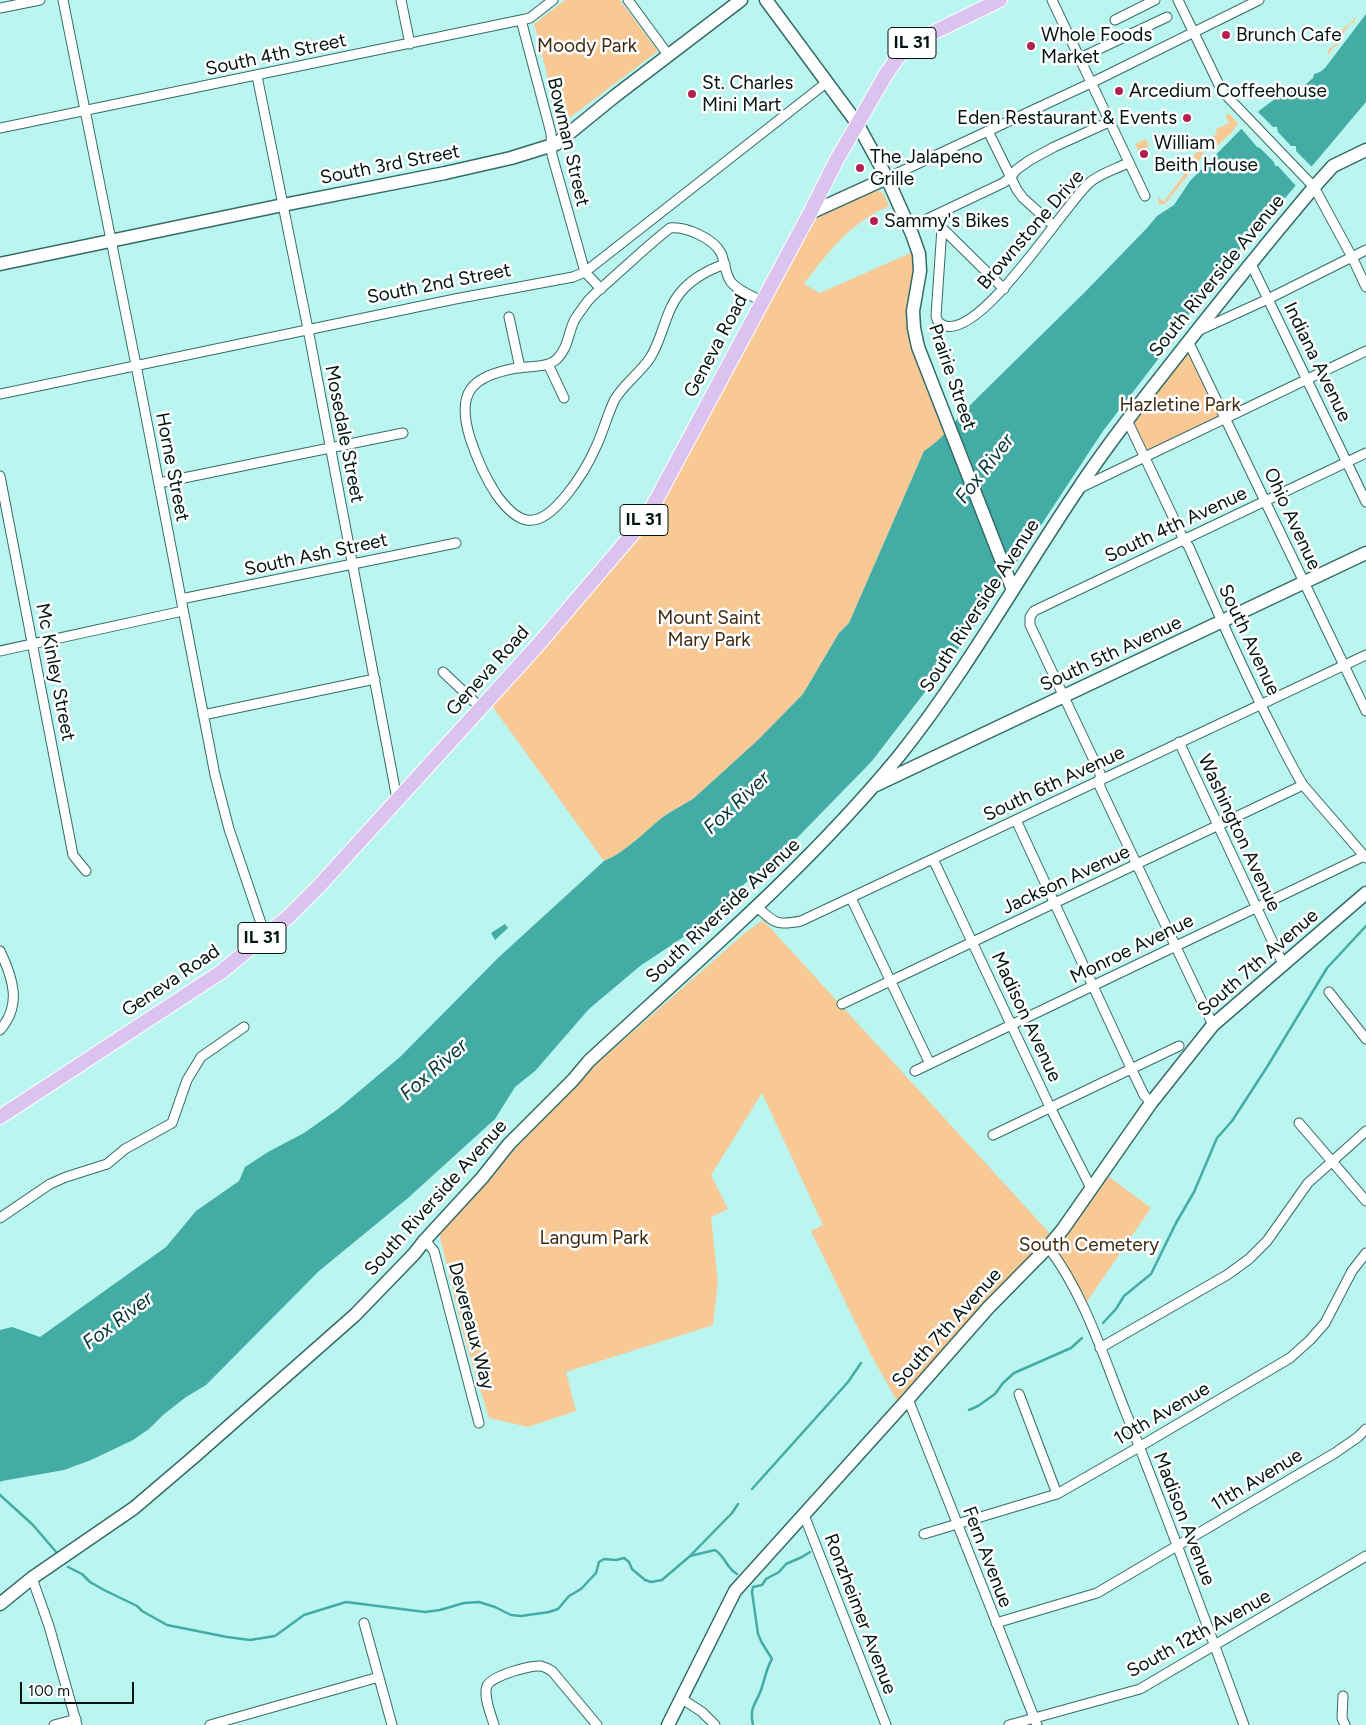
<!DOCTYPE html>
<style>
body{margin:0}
#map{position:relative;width:1366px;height:1725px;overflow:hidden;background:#bbf5f0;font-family:Figtree,sans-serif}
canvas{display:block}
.scale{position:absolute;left:20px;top:1682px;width:114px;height:22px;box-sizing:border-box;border:2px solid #001513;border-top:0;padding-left:6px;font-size:15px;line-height:18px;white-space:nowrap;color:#001513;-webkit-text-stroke:4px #fff;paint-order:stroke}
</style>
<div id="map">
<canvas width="1366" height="1725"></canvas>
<div class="scale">100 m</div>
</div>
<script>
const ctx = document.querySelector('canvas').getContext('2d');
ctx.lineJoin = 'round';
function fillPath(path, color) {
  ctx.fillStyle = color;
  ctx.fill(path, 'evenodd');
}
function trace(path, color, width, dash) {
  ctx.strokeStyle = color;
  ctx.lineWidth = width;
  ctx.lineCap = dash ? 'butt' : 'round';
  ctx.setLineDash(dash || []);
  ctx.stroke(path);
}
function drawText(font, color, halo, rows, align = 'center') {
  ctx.font = font + ' Figtree,sans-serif';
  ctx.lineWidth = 5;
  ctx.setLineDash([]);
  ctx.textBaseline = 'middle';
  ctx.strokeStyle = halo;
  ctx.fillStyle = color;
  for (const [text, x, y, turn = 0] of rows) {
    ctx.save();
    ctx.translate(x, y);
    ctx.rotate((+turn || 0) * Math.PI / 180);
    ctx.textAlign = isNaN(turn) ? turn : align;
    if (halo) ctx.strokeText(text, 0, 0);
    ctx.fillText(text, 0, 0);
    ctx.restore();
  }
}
fillPath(new Path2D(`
 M565,0h55l38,51 -98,74 -26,-101z
 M1357,15l-3,7c-9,5 -11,13 -15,22l-5,3 -7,10 2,-8c11,-7 9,-12 15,-22l6,-3z
 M1230,114l8,10 -7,9 -7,6 -9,9 -4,-1 -7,4 -7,14 -5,5 -27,34h-6l-1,-7 6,5 31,-43 -2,-3 24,-23 -1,-4 13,-6 -4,-8z
 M1146,139l3,7 -11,5 -3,-7z
 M875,191c9,-2 11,8 14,15 -38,16 -61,46 -85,78l16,9 95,-42 2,21 -7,37 38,122 -15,15 -9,5 -75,172 -10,10 -36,61 -45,46 -65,59c-10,6 -20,11 -30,18 -19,15 -37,35 -59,44l-112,-155c51,-59 107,-116 153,-179l168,-305 9,-8z
 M1188,345l36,74 -78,36 -18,-36z
 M763,920l292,319 -155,167 -29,-51 -60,-124 12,-6 -61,-132 -51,82 17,34 -17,8 7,65 -5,43 -147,47 10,39 -48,16 -39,-9 -24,-78 -26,-107 76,-84 79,-83 152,-134z
 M1104,1173l47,35 -67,98 -34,-59z`), '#f8c995');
fillPath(new Path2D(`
 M1366,14v88l-91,108 -19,19 -47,59 -24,32 -3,8 -79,103 -135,205 -96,125 -77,79 -75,65 -23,23 -57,38 -51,43 -54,62 -20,16 -20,32 -87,79 -89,73 -113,114 -20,12 -23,18 -14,14 -16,11 -42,20 -27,10 -62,11 -2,1v-152l12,-3 28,10 126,-90 30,-36 43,-30 6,-14 23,-15 36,-19 34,-24 62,-52 99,-100 105,-96c22,-9 40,-29 59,-44 10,-7 20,-12 30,-18l65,-59 45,-46 36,-61 10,-10 75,-172c16,-10 27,-24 38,-38l123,-121 62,-64 10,-12 17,-11 16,-24 70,-71 15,-11 30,-14 8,-7 1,-4 6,-2 5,-4z
 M505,924l3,4 -13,12 -4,-7z`), '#42aca5');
fillPath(new Path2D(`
 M1257,111l16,16h4l1,5 13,14h5v5l17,17 -16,19 -19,-21h-3l-1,-4 -14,-14 -3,-1 -17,-20z`), '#bbf5f0');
trace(new Path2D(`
 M1103,1323l13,-14 8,-13 27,-22 25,-51 18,-31 23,-54 15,-17 35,-54 60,-99 39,-42
 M969,1410l9,-4 17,-12 8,-11 11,-10 57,-25 11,-10
 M752,1489l96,-107 13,-19
 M0,1495l33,30 24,28
 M690,1556l25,-6c10,6 12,19 22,24
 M68,1567l14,7 8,8 14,8 33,16 5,5 25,14 60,12 23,3 25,-4 29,-21 42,-13 79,10 15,-2 24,-7 15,-1 16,5 16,8 10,1 28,-4 9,-3 11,-13 12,-7 15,-16 3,-11 5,-3 12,1 8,-2 5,4 3,7 13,11 6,2 11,-2 28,-24 42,-43 6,-9
 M753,1725c-4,-18 3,-21 8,-35 4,-11 5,-21 11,-31l-10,-16 -4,-9 -6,-42 1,-5 9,-2 4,-6 13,-7 7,-8 16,-7 8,-5`), '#42aca5', 2.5);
const street = new Path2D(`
 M63,0l73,365 79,410 14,54 36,106
 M401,0l9,44
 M628,0l41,56
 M1052,0l93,196
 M1178,0l44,91 92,96 38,70 14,30
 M0,8l40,-8
 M521,20l30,113 1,22 33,117 16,17
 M1115,20l40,-20
 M1080,58l87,-41
 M257,76l51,253 89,470
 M0,128l521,-108 9,-2 23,-18
 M988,131l29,59 6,8 31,28
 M887,178l204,-95 168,-83
 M936,215l6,13 62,61
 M925,220l78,-37 8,-6 5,-7 14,-10 24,-13 55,-25
 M942,228l-6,88c1,6 4,9 10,10 37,9 116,-117 142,-142 10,-10 28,-15 40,-21
 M725,264c-17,6 -33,14 -45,29 -15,18 -17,45 -30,65 -10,15 -26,26 -35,41 -8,16 -12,34 -20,50 -9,20 -42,76 -68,71 -13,-2 -24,-16 -31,-26 -12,-18 -19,-35 -26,-56 -14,-46 1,-62 47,-70 12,-2 30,0 40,-9 11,-11 11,-25 17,-38 3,-6 9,-13 13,-19 9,-11 21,-19 31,-29 17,-15 34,-31 52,-45 15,-2 43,10 51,25 4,9 4,21 10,29 7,9 21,14 31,19
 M1251,264l115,238
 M509,317l11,51
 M1200,330l68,-31 98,-49
 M1188,341l178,370
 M548,364l16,34
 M0,394l455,-95 118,-22 12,-5 241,-189
 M1127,420l57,120 5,7c26,59 51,117 80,174 11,21 21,43 34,64l63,73
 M0,476l73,379 13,16
 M159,483l244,-50
 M1080,488l286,-137
 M181,599l275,-56
 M0,651l183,-40
 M443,672l38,36
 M203,715l172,-36
 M1179,742l104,222
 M1016,820l115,248 13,27 7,8
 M933,859l117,248 41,81
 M851,898l79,166
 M757,907c18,16 19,19 44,14l565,-266
 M0,951c13,27 22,54 0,79
 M1329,992l37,47
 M842,1004l461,-219
 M1213,1025l-113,-238v-14l-70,-148v-8l4,-6 332,-158
 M915,1071l449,-215
 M1299,1123l67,78
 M993,1135l186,-89
 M0,1218l50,-34 16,-7 41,-13 18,-15 47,-26 15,-43 14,-23 43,-30
 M425,1240l9,11 45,172
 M1048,1247c35,45 55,108 76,161 42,105 81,211 120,317
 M1100,1348l127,-73 22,-16 18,-18 41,-58 58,-52
 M1019,1394l38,100
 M908,1399l129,326
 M804,1515l82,210
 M924,1534l133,-40 82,-47 151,-89 20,-18 15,-17 27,-52 14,-18
 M32,1578l17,48 28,99
 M364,1623l28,102
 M996,1623l101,-30 238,-140 23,-16 8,-8
 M1343,1696l-1,22 3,7
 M682,1699l20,13 13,13
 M54,1725l22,-6
 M210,1725l169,-48
 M494,1725c-3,-11 -11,-28 -7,-39 4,-10 43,-21 54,-20 4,1 8,3 11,5l45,54
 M1009,1725l131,-36 226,-133`);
const secondary = new Path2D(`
 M766,0l91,123 30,55 25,56 7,20 1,17 -7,40 1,17 4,19 95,243
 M810,213l77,-35
 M0,264l283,-59 162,-32 66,-15 45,-14 59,-48 126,-96
 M876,785l490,-232
 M0,1604l32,-26 102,-70 61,-52 160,-141 59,-61 11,-14 57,-62 27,-34 64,-64 16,-19c107,-99 218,-193 310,-305 67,-84 119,-178 179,-267 26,-39 55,-77 85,-115 49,-63 99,-125 151,-187l19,-21 33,-16
 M668,1725l67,-134 173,-192 80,-91 60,-61 15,-18 88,-126 62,-78 153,-132`);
const primary = new Path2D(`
 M0,1117l221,-145 66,-54 33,-33 217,-239 110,-129 163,-304 26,-52 49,-85 12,-18 19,-17 84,-41`);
trace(street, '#336b67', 11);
trace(secondary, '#336b67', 15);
trace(primary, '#fff', 16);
trace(street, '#fff', 9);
trace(secondary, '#fff', 12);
trace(primary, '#dcc2ef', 14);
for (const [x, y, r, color] of [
 [1226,35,5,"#b2204d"],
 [1031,46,5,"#b2204d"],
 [1119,91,5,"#b2204d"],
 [692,94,5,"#b2204d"],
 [1187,118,5,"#b2204d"],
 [1144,154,5,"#b2204d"],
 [860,168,5,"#b2204d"],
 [874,221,5,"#b2204d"]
]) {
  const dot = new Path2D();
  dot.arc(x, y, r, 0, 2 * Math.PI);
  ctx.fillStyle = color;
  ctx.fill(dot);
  trace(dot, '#fff', 2);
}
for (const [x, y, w] of [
 [912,43,48],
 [644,520,48],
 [262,938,48]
]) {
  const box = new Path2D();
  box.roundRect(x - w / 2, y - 15.5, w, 31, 4);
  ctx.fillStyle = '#fff';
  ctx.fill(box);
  trace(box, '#001513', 1);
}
drawText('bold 18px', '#001513', null, [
 ["IL 31",912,43],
 ["IL 31",644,520],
 ["IL 31",262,938]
]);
drawText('19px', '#001513', '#fff', [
 ["Whole Foods",1041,35],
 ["Market",1041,57],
 ["Brunch Cafe",1236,35],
 ["St. Charles",702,83],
 ["Mini Mart",702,105],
 ["Arcedium Coffeehouse",1129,91],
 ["Eden Restaurant & Events",1177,118,"right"],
 ["William",1154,143],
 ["Beith House",1154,165],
 ["The Jalapeno",870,157],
 ["Grille",870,179],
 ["Sammy's Bikes",884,221]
], 'left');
drawText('19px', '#402b11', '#fff', [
 ["Moody Park",587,46],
 ["Hazletine Park",1180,405],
 ["Mount Saint",709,618],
 ["Mary Park",709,640],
 ["Langum Park",594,1238],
 ["South Cemetery",1089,1245]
]);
drawText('19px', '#001513', '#fff', [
 ["South 4th Street",276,55,-12],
 ["Bowman Street",568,142,77],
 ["South 3rd Street",390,165,-11],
 ["Brownstone Drive",1031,230,-49],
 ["South Riverside Avenue",1217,276,-51],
 ["South 2nd Street",439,284,-11],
 ["Geneva Road",716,346,-62],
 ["Indiana Avenue",1317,362,64],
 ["Prairie Street",952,377,71],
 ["Mosedale Street",344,434,79],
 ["Horne Street",172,467,79],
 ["Ohio Avenue",1292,519,65],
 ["South 4th Avenue",1176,525,-25],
 ["South Ash Street",316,555,-12],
 ["South Riverside Avenue",980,606,-57],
 ["South Avenue",1249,640,65],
 ["South 5th Avenue",1111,654,-25],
 ["Geneva Road",488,671,-48],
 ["Mc Kinley Street",55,672,79],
 ["South 6th Avenue",1054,784,-25],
 ["Washington Avenue",1239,833,65],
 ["Jackson Avenue",1066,880,-25],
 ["South Riverside Avenue",723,911,-43],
 ["Monroe Avenue",1132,949,-26],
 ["South 7th Avenue",1258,963,-41],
 ["Geneva Road",171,981,-34],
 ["Madison Avenue",1026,1017,65],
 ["South Riverside Avenue",436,1198,-48],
 ["Devereaux Way",471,1326,75],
 ["South 7th Avenue",947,1328,-48],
 ["10th Avenue",1162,1414,-30],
 ["11th Avenue",1257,1480,-31],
 ["Madison Avenue",1184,1519,69],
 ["Fern Avenue",987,1557,69],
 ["Ronzheimer Avenue",860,1614,69],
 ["South 12th Avenue",1199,1634,-29]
]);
drawText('italic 20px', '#023533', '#fff', [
 ["Fox River",985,469,-52],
 ["Fox River",737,803,-43],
 ["Fox River",434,1070,-41],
 ["Fox River",118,1321,-37]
]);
</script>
